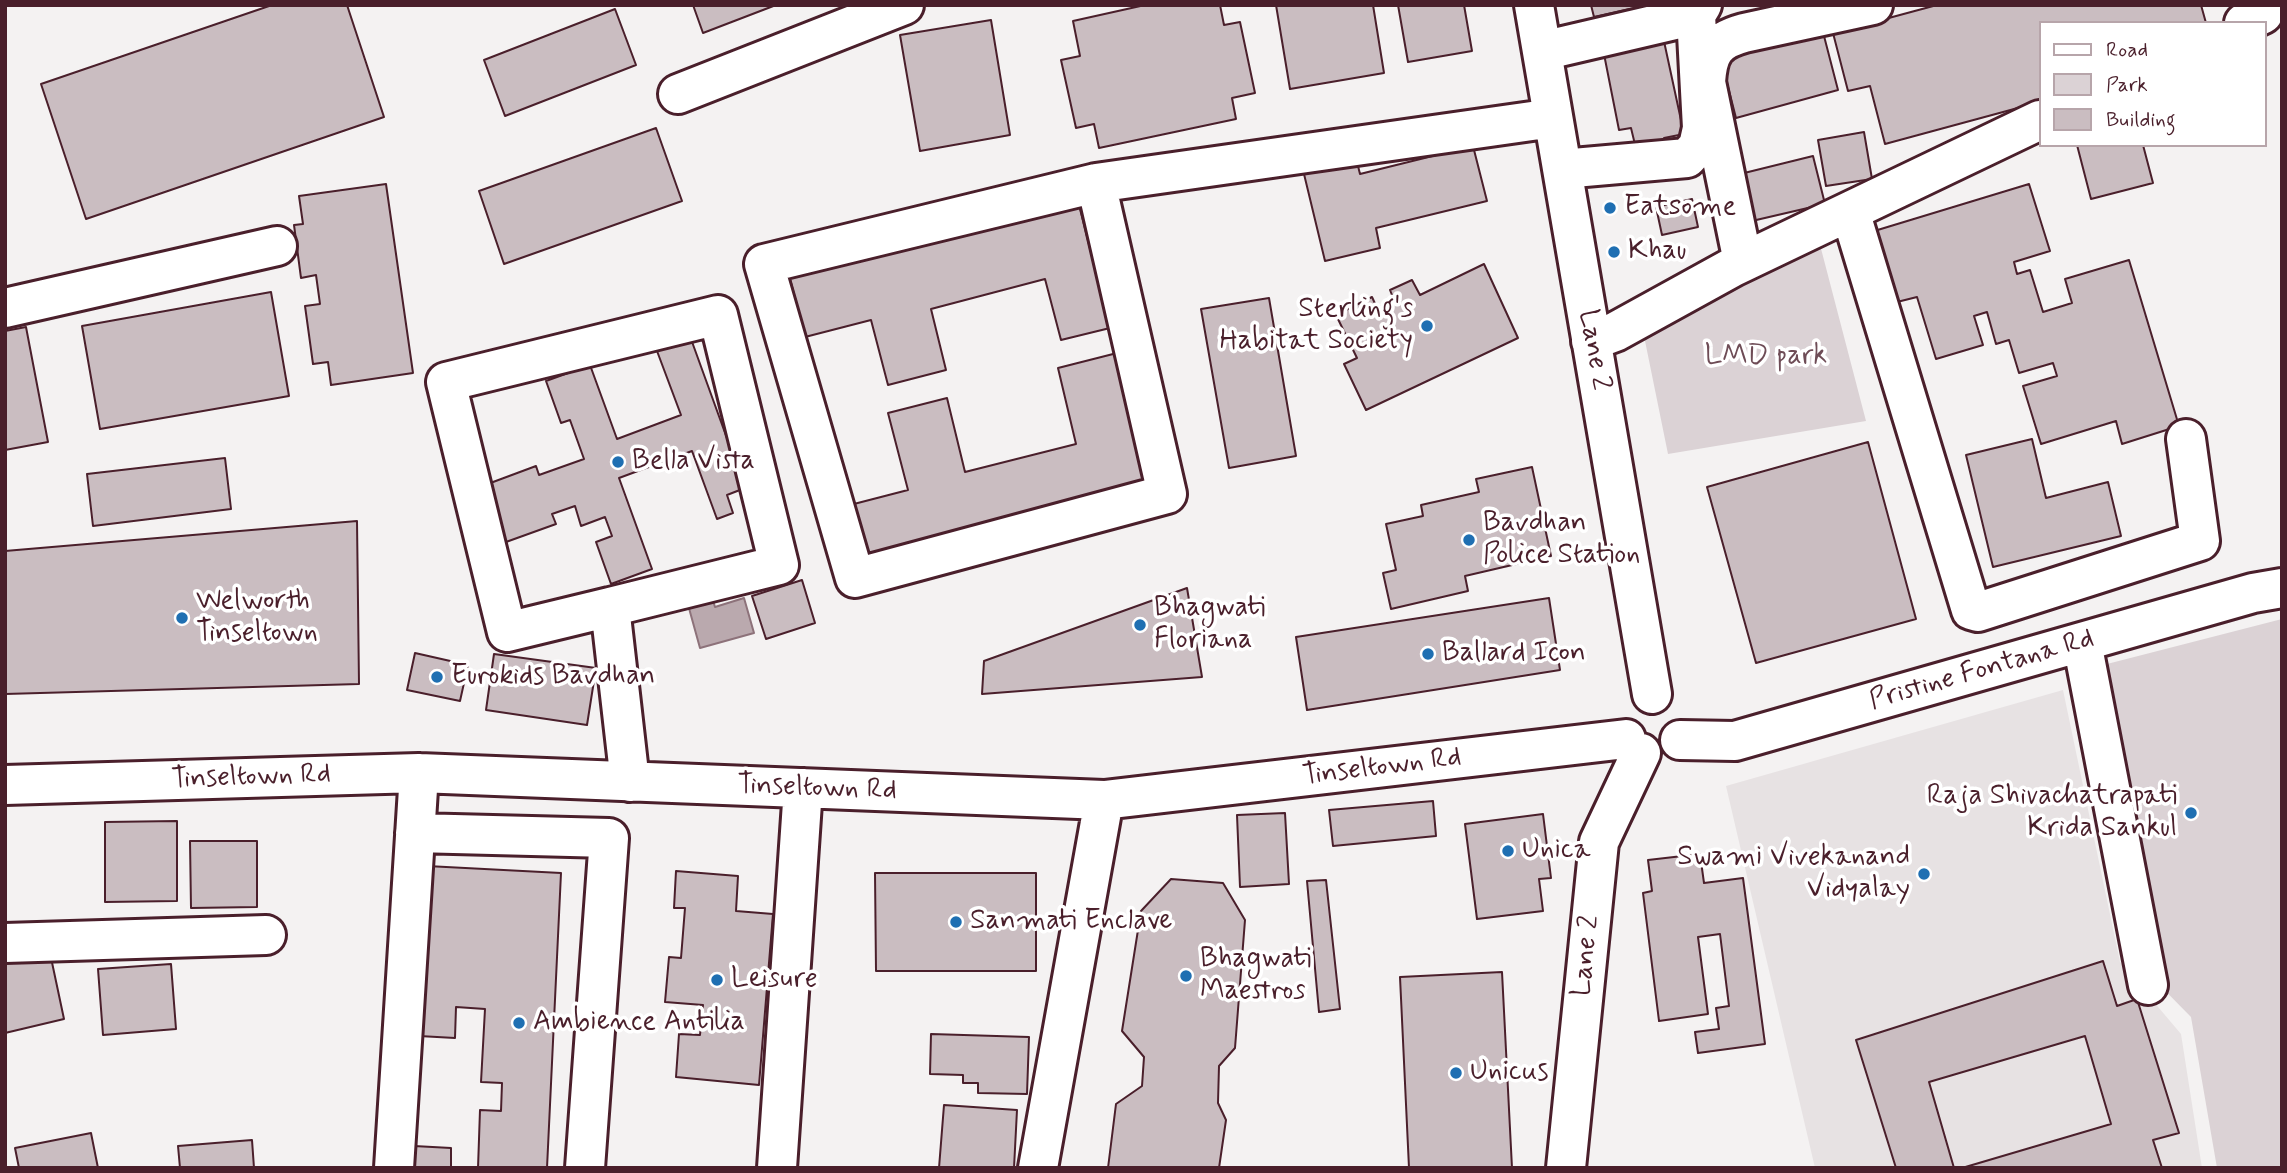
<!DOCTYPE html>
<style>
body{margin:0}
#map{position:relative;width:2287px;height:1173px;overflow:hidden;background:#f4f2f2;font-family:Mynerve,sans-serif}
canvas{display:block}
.frame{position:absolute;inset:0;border:7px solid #4a1f2b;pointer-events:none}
.legend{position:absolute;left:2039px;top:21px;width:228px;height:126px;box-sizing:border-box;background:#fff;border:2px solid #b7a5aa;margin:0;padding:9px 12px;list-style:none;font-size:21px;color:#4a1f2b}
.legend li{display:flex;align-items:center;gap:14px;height:35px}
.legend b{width:35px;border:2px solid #b7a5aa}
</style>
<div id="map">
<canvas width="2287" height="1173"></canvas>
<div class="frame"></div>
<ul class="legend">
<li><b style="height:9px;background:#fff"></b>Road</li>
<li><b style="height:19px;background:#dbd2d5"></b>Park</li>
<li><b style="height:19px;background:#cabdc1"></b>Building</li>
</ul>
</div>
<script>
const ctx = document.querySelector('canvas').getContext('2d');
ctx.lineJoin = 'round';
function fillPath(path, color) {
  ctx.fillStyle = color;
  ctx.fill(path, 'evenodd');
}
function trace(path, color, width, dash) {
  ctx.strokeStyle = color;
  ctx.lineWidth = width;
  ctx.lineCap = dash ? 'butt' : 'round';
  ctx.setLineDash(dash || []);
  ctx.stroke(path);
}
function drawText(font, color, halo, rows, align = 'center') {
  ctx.font = font + ' Mynerve,sans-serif';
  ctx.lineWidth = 7;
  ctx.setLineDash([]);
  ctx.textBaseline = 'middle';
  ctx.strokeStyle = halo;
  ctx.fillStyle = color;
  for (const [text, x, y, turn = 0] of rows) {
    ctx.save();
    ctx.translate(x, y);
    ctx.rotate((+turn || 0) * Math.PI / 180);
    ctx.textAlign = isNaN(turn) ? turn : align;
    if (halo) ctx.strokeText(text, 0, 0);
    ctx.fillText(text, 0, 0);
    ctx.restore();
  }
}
fillPath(new Path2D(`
 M2063,690l57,272 61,72 21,134h-387l-89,-382z`), '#e7e2e3');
fillPath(new Path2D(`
 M1819,241l47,180 -198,33 -25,-123z
 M2282,619v549h-65l-26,-151 -63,-64 -56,-280z`), '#dbd2d5');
const water = new Path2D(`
 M711,594l4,13 29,-9 10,35 -54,15 -13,-47z`);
fillPath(water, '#baa9ae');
trace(water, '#8d727a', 2);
const building = new Path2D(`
 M272,5h75l37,112 -298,102 -45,-135z
 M693,5h83l-73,28z
 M1145,5h75l4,20 16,-3 15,71 -23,5 4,21 -137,29 -5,-24 -18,4 -15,-68 19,-4 -7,-35z
 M1276,5h97l11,68 -94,16z
 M1398,5h66l8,46 -64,11z
 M1591,5h57l-54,12z
 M1937,5h264l5,18h-166v79l-155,42 -15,-58 -22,5 -15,-58z
 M615,9l21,56 -131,51 -21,-56z
 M991,20l19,115 -90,16 -20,-116z
 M1798,30l26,6 14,54 -102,28 -17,-66z
 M1662,32l22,102 -20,4 3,12 -29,7 -7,-29 -12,2 -17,-86z
 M656,128l26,73 -178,63 -25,-73z
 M1864,132l8,47 -46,7 -8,-46z
 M2077,145h66l10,38 -62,16z
 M1473,146l14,55 -111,27 4,20 -55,13 -21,-87 53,-12 3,12z
 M1813,156l12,48 -86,20 -11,-47z
 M386,184l27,189 -82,12 -3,-23 -15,2 -8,-58 15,-2 -4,-29 -15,3 -7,-53 9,-1 -4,-28z
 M2029,184l21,67 -36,11 3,12 13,-4 13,42 29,-9 -7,-24 64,-19 50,166 -57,18 -6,-23 -75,23 -18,-58 34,-10 -4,-13 -34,10 -10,-33 -13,4 -9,-32 -13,4 9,29 -47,14 -19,-62 -24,6 -22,-71z
 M1077,197l33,131 -49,12 -16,-61 -114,30 15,61 -58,15 -17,-65 -66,17 -17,-66z
 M1692,199l6,28 -36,8 -6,-28z
 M1484,264l34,74 -152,72 -22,-46 13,-6 -21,-43 36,-18 5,11 17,-8 -4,-10 22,-10 8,15z
 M271,292l18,104 -189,33 -18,-103z
 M1269,298l27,158 -67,12 -28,-159z
 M26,327l22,115 -43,8v-119z
 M691,339l54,149 -18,7 6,18 -16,6 -25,-68 -73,27 33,91 -41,15 -15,-42 16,-6 -7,-19 -24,9 -6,-20 -23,8 4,10 -50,18 -21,-57 51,-19 3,9 45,-16 -14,-39 -9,3 -15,-42 44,-16 27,74 64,-24 -24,-64z
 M1121,352l33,131 -291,74 -13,-52 58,-15 -20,-77 59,-15 18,74 111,-28 -18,-76z
 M2032,439l14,59 62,-16 13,54 -128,31 -27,-112z
 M1868,442l48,177 -160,44 -49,-176z
 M225,458l6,51 -138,17 -6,-52z
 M1532,467l19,89 -86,20 3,15 -77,18 -8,-36 13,-3 -10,-46 37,-8 -2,-11 58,-13 -3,-13z
 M357,521l2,163 -354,10v-143z
 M802,580l13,43 -49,16 -14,-43z
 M1187,588l15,89 -220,17 2,-33z
 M1549,598l11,72 -253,40 -11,-73z
 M415,653l53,12 -8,36 -53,-11z
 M494,654l102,14 -9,57 -101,-15z
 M1433,801l3,35 -103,10 -4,-36z
 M1285,813l4,71 -49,3 -3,-72z
 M1543,814l8,64 -12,1 4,32 -66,8 -12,-95z
 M177,821v80l-72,1v-80z
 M190,841h67v66l-66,1z
 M1700,854l4,29 39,-5 22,166 -67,9 -3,-21 24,-3 -3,-21 13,-2 -9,-72 -22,3 10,77 -49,7 -16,-128 9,-2 -4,-31z
 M427,866l134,7 -14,295h-69l2,-58 21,1 1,-28 -21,-1 4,-73 -29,-2 -1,31 -36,-2z
 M676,871l62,5 -2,35 37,3 -14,171 -83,-8 3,-43 21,1 3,-30 -38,-3 4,-45 12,1 4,-50h-11z
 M875,873h161v98h-160z
 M1171,879l52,4 22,37 -10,128 -16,18 -1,37 8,17 -7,48h-111l8,-64 26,-18 2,-29 -22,-26 19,-120z
 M1326,880l14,129 -21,3 -12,-131z
 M50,953l14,66 -59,14v-70z
 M2103,961l14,45 20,-7 42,134 -26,7 9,28h-200l149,-44 -26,-88 -156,46 25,86h-58l-40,-128z
 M171,964l5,65 -73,6 -5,-66z
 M1502,972l10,196h-103l-9,-191z
 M931,1034l98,3 -2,57 -49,-1v-10h-15v-8l-33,-1z
 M944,1105l73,5 -3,58h-75z
 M91,1133l7,35h-79l-4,-20z
 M252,1140l2,28h-74l-2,-22z
 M414,1146l37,2v20h-38z`);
fillPath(building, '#cabdc1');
trace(building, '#4a1f2b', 2);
const minor = new Path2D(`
 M1534,5l118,689
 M2244,23l19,-9
 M1542,51l154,-36
 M678,94l226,-89
 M1562,169l125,-11 11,-12 4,-18 -6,-113 6,-10
 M1096,183l71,311 -312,84 -91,-314 332,-81 457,-65
 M1850,211l121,399 7,2 222,-71 -14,-102
 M1743,262l-37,-180c2,-30 9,-41 38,-49l129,-28
 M5,308l272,-62
 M1591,341l24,-9 118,-65 307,-147
 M610,607l169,-42 -61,-250 -272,67 61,250 103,-25 20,175
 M2082,642l66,343
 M1680,740l55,1 518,-148 29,-5
 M5,785l414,-12 685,27 522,-61
 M415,833l194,5 -24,330
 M5,943l261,-8
 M394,1168l25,-395
 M777,1168l26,-380
 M1038,1168l66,-368
 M1566,1168l33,-326 42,-89`);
trace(minor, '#4a1f2b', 44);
trace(minor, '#fff', 38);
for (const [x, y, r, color] of [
 [1610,208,7,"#1f6fb2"],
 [1614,252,7,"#1f6fb2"],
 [1427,326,7,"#1f6fb2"],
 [618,462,7,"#1f6fb2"],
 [1469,540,7,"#1f6fb2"],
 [182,618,7,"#1f6fb2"],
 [1140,625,7,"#1f6fb2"],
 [1428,654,7,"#1f6fb2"],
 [437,677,7,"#1f6fb2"],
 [2191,813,7,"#1f6fb2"],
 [1508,851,7,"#1f6fb2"],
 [1924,874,7,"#1f6fb2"],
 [956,922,7,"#1f6fb2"],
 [1186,976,7,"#1f6fb2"],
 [717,980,7,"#1f6fb2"],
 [519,1023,7,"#1f6fb2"],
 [1456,1073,7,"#1f6fb2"]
]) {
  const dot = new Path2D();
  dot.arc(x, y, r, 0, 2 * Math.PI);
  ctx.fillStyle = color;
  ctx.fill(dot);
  trace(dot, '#fff', 2.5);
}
drawText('28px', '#4a1f2b', '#fff', [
 ["Eatsome",1624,208],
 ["Khau",1628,252],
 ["Sterling's",1413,310,"right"],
 ["Habitat Society",1413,342,"right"],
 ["Bella Vista",632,462],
 ["Bavdhan",1483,524],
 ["Police Station",1483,556],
 ["Welworth",196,602],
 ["Tinseltown",196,634],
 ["Bhagwati",1154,609],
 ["Floriana",1154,641],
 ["Ballard Icon",1442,654],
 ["Eurokids Bavdhan",451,677],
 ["Raja Shivachatrapati",2177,797,"right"],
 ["Krida Sankul",2177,829,"right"],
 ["Unica",1522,851],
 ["Swami Vivekanand",1910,858,"right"],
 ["Vidyalay",1910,890,"right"],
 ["Sanmati Enclave",970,922],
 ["Bhagwati",1200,960],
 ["Maestros",1200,992],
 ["Leisure",731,980],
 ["Ambience Antilia",533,1023],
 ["Unicus",1470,1073]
], 'left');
drawText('28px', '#4a1f2b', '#fff', [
 ["Lane 2",1593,350,80],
 ["Pristine Fontana Rd",1982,671,-16],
 ["Tinseltown Rd",1382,768,-7],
 ["Tinseltown Rd",251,778,-2],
 ["Tinseltown Rd",817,789,2],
 ["Lane 2",1587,956,-84]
]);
drawText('28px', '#6e4c56', '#fff', [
 ["LMD park",1766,357]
]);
</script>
